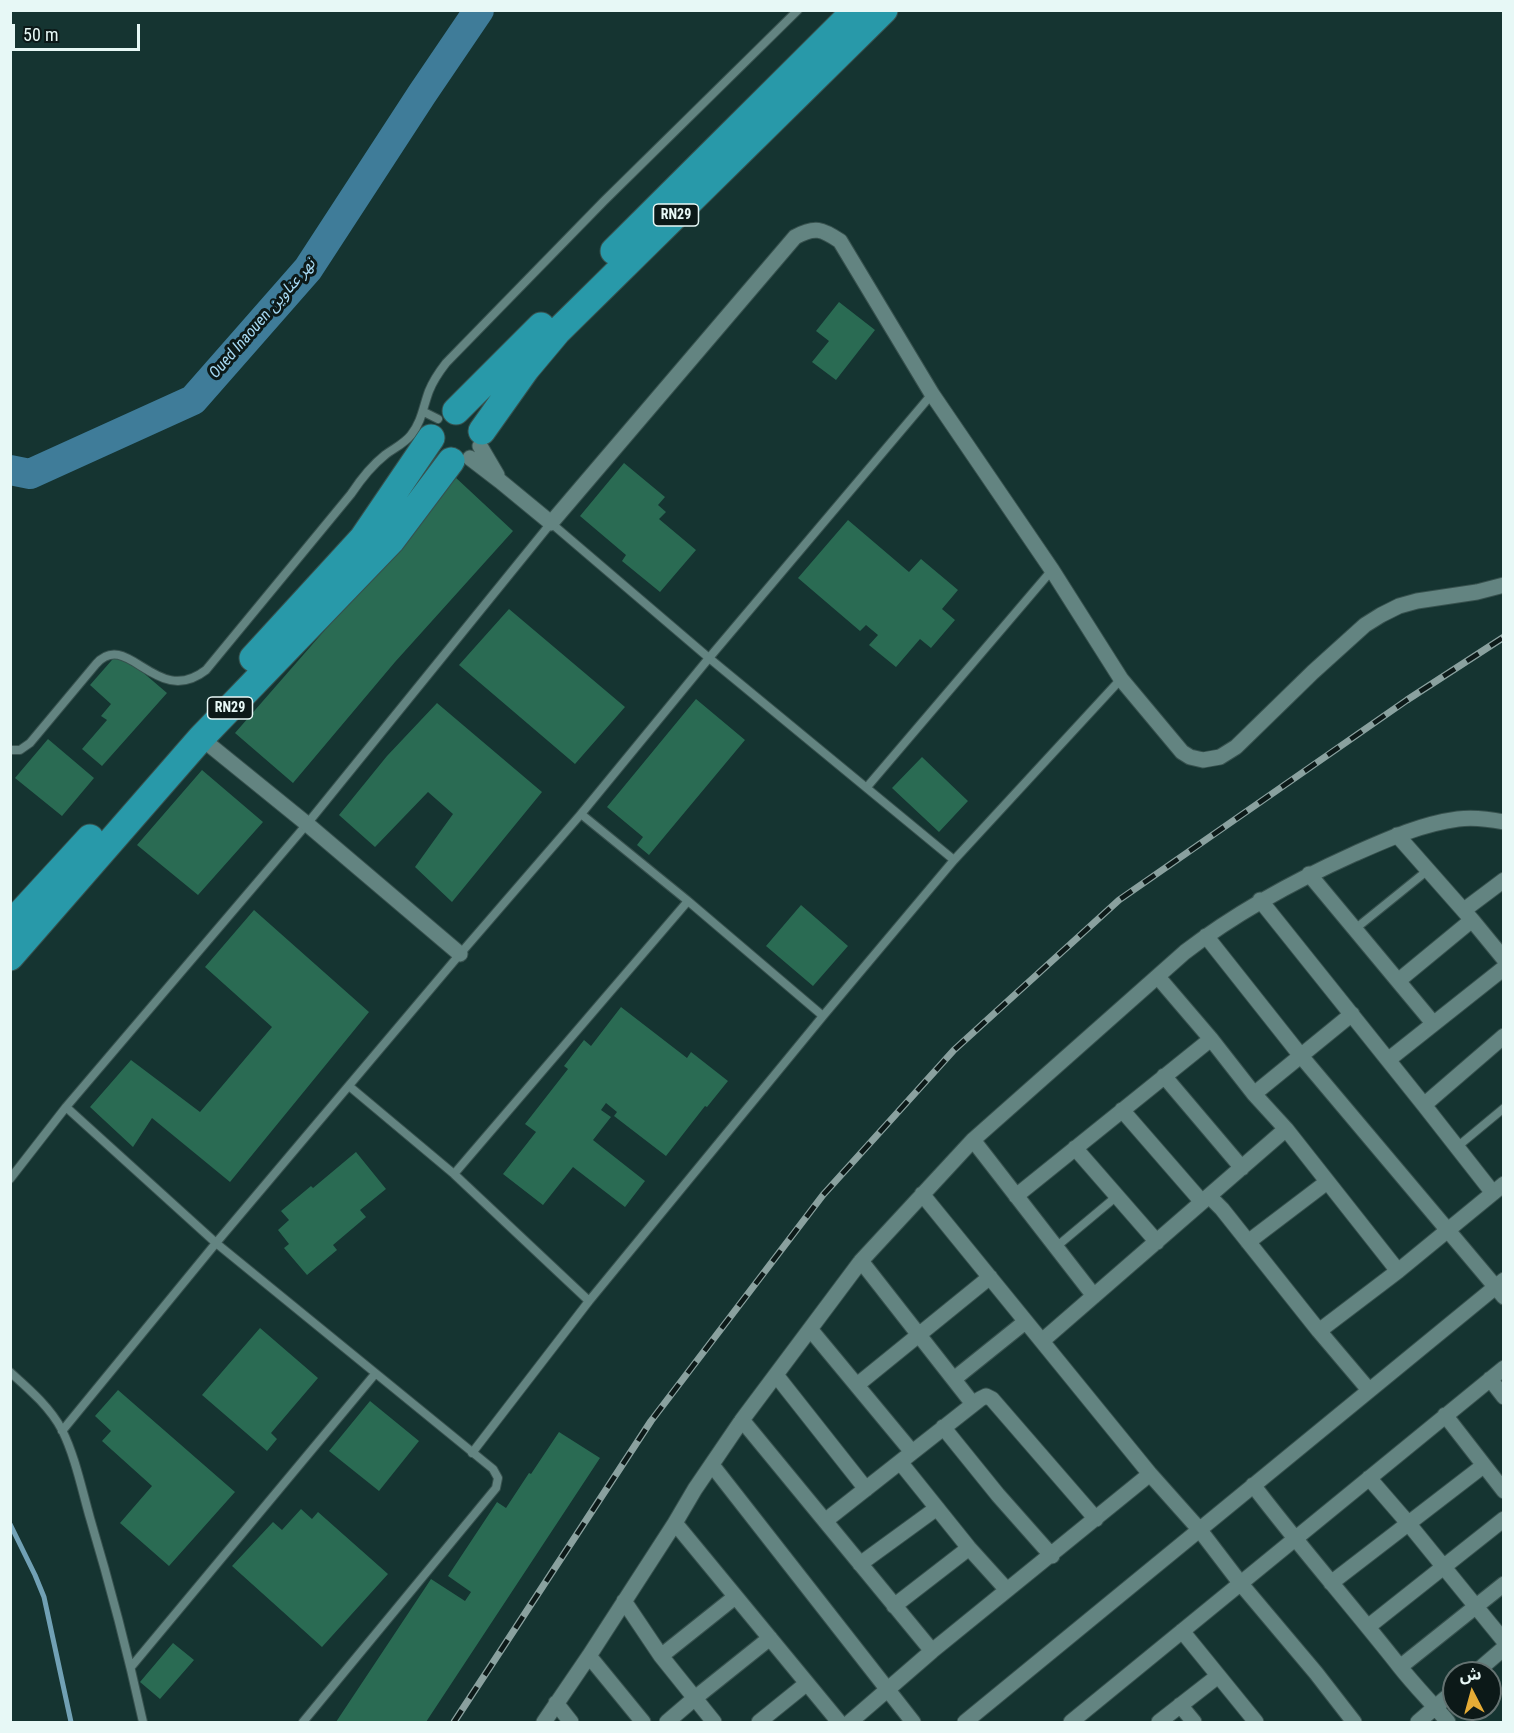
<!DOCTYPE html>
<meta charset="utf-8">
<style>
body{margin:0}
#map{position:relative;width:1514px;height:1733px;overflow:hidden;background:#153431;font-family:"Roboto Condensed","Noto Sans Arabic",sans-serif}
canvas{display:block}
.frame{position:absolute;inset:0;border:12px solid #e7f8f6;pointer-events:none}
.north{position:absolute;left:1442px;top:1661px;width:60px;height:60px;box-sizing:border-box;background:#0c1918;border:2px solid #647271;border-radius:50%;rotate:354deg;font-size:16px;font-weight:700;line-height:24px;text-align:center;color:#e7f8f6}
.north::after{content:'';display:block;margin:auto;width:21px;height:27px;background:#e6ac36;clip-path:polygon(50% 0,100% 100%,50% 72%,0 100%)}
.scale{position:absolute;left:12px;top:24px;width:128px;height:27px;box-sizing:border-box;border:3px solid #e7f8f6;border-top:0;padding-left:8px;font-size:18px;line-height:21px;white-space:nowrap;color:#e7f8f6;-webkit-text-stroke:4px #0c1918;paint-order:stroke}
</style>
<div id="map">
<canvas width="1514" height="1733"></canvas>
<div class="frame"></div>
<div class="north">ش</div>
<div class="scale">50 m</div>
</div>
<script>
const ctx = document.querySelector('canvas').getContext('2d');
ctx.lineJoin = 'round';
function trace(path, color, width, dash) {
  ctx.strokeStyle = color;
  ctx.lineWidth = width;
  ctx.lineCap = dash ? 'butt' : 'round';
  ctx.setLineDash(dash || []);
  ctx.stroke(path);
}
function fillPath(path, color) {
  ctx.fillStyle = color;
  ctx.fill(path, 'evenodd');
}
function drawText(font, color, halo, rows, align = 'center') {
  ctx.font = font + ' "Roboto Condensed","Noto Sans Arabic",sans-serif';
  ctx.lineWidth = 6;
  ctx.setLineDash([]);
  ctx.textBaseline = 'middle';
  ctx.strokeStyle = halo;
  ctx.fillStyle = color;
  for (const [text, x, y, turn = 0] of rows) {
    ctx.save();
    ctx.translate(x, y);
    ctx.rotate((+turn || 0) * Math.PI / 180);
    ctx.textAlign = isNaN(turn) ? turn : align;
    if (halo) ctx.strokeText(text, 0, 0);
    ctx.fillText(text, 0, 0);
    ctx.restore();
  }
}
trace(new Path2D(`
 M10,1524l25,51 9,22 27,125`), '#71a1b5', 5);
trace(new Path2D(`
 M10,470l20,4 163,-74 115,-131 114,-175 57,-84`), '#3f7c99', 30);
fillPath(new Path2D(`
 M839,302l36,28 -39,50 -24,-18 17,-21 -13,-10z
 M624,463l41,34 -7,8 8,7 -7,7 37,31 -36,42 -38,-31 4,-6 -46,-39z
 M454,476l59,55 -118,131 -102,121 -58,-50 103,-118z
 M848,520l61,52 12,-13 37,31 -16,19 13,11 -24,28 -11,-9 -24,28 -27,-22 9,-10 -12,-10 -6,6 -62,-53z
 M509,609l116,98 -50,57 -116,-99z
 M119,652l48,41 -65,73 -20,-17 25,-29 -6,-4 10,-12 -21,-19z
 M696,699l49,41 -96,115 -12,-10 6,-8 -36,-30z
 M437,703l105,89 -90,110 -37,-35 38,-53 -25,-22 -53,55 -36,-32 48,-59z
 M48,739l46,39 -32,38 -47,-38z
 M922,757l46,44 -29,31 -47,-44z
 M202,770l61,52 -65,73 -61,-50z
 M801,905l47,41 -35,40 -47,-40z
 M254,910l115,102 -139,170 -78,-64 -19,29 -43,-40 41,-47 69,52 72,-85 -67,-60z
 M621,1007l66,51 4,-6 37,29 -21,26 -2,-1 -39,50 -52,-40 3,-4 -11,-9 -5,7 10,7 -18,23 52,41 -20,26 -52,-40 -30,38 -40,-31 33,-42 -11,-8 43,-55 -4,-3 20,-26 7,6z
 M356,1152l30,37 -26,21 6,7 -33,28 4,5 -30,25 -23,-27 5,-4 -11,-14 11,-10 -8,-9 30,-25 2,2z
 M260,1328l58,50 -47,55 6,6 -10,12 -65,-56z
 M118,1390l117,102 -66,74 -49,-43 32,-37 -50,-45 9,-10 -16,-15z
 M370,1401l49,40 -40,50 -50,-40z
 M559,1432l41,26 -174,264h-90l95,-143 34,22 6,-9 -23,-16 49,-74 9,6 23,-35 2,1z
 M301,1509l11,10 6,-7 70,62 -66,73 -90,-81 41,-44 9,8z
 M173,1643l21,17 -34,39 -20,-17z`), '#2a6b53');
const lane = new Path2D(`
 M424,412l14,7
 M10,750h10l10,-7 66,-79c32,-36 60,45 110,6l145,-176c10,-15 20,-28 34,-39 9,-7 19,-11 26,-20 11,-14 12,-28 18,-44 4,-10 10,-19 17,-28l158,-162 194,-191
 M867,787l185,-217
 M581,814l107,87 135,115
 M1355,929l73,-59
 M349,1086l105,88 135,127
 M66,1107l150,136 277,226 5,9 -2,10 -193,234
 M1457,1147l47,-39
 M454,1174l234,-273
 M10,1179l56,-72 241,-283 244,-301 158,135 245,202
 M1056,1247l61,-51
 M10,1372c19,17 40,35 52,58 13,26 20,60 28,88 20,67 38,136 53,204
 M62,1431l154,-188 244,-289 121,-140 128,-156 223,-264
 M472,1453l117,-152 234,-285 131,-156 167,-181
 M131,1667l244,-293`);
const street = new Path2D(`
 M480,446l17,29
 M470,458l30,23 51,42 244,-286c20,-11 27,-8 45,4l92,153 120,176 69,109 61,73 8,5 13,3 17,-3 16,-10 77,-75 52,-47 16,-10 18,-9 18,-5 60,-9 27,-7
 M201,738l106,86 153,130
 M1397,835l75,85 32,39
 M1309,874l124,149
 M1260,900l164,205 69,88
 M1464,910l40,-30
 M1206,936l95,120 203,241
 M1158,977l53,62 43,55 32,35 112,142
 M1398,981l74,-61
 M1388,1060l116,-92
 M1164,1076l78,92
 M1254,1094l98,-80
 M1424,1105l80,-69
 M1122,1110l80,92
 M973,1140l121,156
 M1075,1148l82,94
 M922,1194l228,280 49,55 42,55 75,89 38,49
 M1016,1196l195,-157
 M1209,1196l13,13 97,122 50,59
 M1248,1242l79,-60
 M861,1261l112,143
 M810,1329l102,123
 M1319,1331l79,-60 106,-87
 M1042,1341l244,-212
 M776,1375l90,114
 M954,1379l71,-57
 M1490,1379l14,18
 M857,1385l133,-108
 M1445,1415l59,76
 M742,1420l190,231
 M943,1427l55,68 54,61
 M900,1462l69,86 38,42
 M712,1465l201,257
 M1369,1478l39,45 96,118
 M1253,1485c47,62 99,121 147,182 15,19 32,36 48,55
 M825,1521l155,-122 6,-3 6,3 104,120
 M675,1523l164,199
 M860,1564l77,-56
 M1331,1583l152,-117
 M624,1601l37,55 53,66
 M894,1606l75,-58
 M1369,1626l135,-107
 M1182,1631l74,91
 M589,1656l54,66
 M661,1656l74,-59
 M1400,1667l104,-83
 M1475,1673l29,-25
 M556,1703l15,19
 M1180,1705l14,17
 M544,1722l45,-66 86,-133 20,-34 47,-69 119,-159 112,-121 212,-188c52,-40 109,-71 169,-98 34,-15 67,-30 104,-35 14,-2 31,0 46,3
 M667,1722l28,-24 75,-60
 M759,1722l47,-38
 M850,1722l82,-71 218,-177
 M965,1722l539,-442
 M1071,1722l433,-354
 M1159,1722l59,-46
 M1418,1722l36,-31`);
const highway = new Path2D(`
 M614,251l242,-241
 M456,411l85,-85
 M482,431l44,-62 31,-37 327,-322
 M253,658l110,-120 68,-100
 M10,925l80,-87
 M10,957l191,-219 190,-197 60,-80`);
trace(lane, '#37514e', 10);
trace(street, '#37514e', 17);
trace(highway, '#37514e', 29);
trace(lane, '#638481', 8);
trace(street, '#638481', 15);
trace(highway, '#2899a9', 27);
const rail = new Path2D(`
 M454,1722l197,-301 172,-226 131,-145 165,-150 288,-200 97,-63`);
trace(rail, '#8aa19f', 7);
trace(rail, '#0c1918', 4.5, [14]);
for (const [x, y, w] of [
 [676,215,45],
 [230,708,45]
]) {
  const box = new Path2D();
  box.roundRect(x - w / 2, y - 11, w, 22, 4.5);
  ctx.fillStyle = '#0c1918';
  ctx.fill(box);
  trace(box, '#e7f8f6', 1.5);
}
drawText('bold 14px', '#e7f8f6', null, [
 ["RN29",676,215],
 ["RN29",230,708]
]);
drawText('italic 16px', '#a7daf4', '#0c1918', [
 ["Oued Inaouen نهر عناوين",263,319,-49]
]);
</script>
